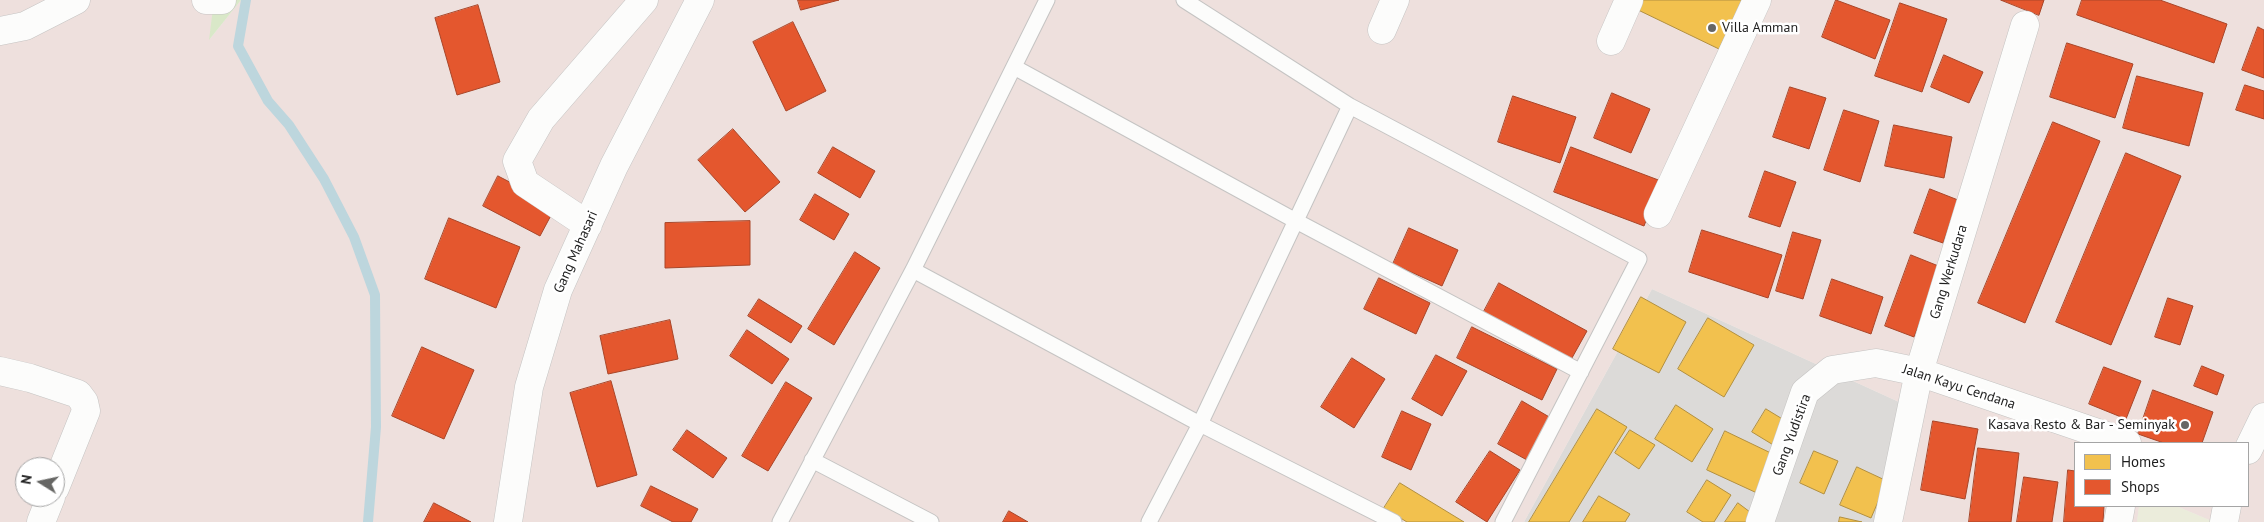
<!DOCTYPE html>
<style>
body{margin:0}
#map{position:relative;width:2264px;height:522px;overflow:hidden;background:#edebe7;font-family:"PT Sans",sans-serif}
canvas{display:block}
.legend{position:absolute;left:2074px;top:442px;width:175px;height:65px;box-sizing:border-box;background:#fff;border:1px solid #a5a5a5;margin:0;padding:6px 9px;list-style:none;font-size:15px;color:#1e1e1e}
.legend li{display:flex;align-items:center;gap:10px;height:25px}
.legend b{width:25px;border:1px solid #a5a5a5}
.north{position:absolute;left:15px;top:457px;width:50px;height:50px;box-sizing:border-box;background:#fff;border:1px solid #a5a5a5;border-radius:50%;rotate:280deg;font-size:14px;font-weight:700;line-height:20px;text-align:center;color:#1e1e1e}
.north::after{content:'';display:block;margin:auto;width:18px;height:22px;background:#666664;clip-path:polygon(50% 0,100% 100%,50% 72%,0 100%)}
</style>
<div id="map">
<canvas width="2264" height="522"></canvas>
<ul class="legend">
<li><b style="height:14px;background:#f2c14e"></b>Homes</li>
<li><b style="height:14px;background:#e4572e"></b>Shops</li>
</ul>
<div class="north">N</div>
</div>
<script>
const ctx = document.querySelector('canvas').getContext('2d');
ctx.lineJoin = 'round';
function fillPath(path, color) {
  ctx.fillStyle = color;
  ctx.fill(path, 'evenodd');
}
function trace(path, color, width, dash) {
  ctx.strokeStyle = color;
  ctx.lineWidth = width;
  ctx.lineCap = dash ? 'butt' : 'round';
  ctx.setLineDash(dash || []);
  ctx.stroke(path);
}
function drawText(font, color, halo, rows, align = 'center') {
  ctx.font = font + ' "PT Sans",sans-serif';
  ctx.lineWidth = 5;
  ctx.setLineDash([]);
  ctx.textBaseline = 'middle';
  ctx.strokeStyle = halo;
  ctx.fillStyle = color;
  for (const [text, x, y, turn = 0] of rows) {
    ctx.save();
    ctx.translate(x, y);
    ctx.rotate((+turn || 0) * Math.PI / 180);
    ctx.textAlign = isNaN(turn) ? turn : align;
    if (halo) ctx.strokeText(text, 0, 0);
    ctx.fillText(text, 0, 0);
    ctx.restore();
  }
}
fillPath(new Path2D(`
 M1652,289l258,118 -26,115h-360z`), '#dcdad8');
fillPath(new Path2D(`
 M0,0h214l-4,39 31,-39h2023v522h-50l-38,-16h72v-63h-173v63h64l-2,16h-253l26,-115 -258,-118 -128,233h-1524zM25,467h30v30h-30z`), '#eee0dd');
fillPath(new Path2D(`
 M2139,506h37l38,16h-77z`), '#ebecdb');
fillPath(new Path2D(`
 M214,0h27l-32,40z`), '#d9e8c8');
const homes = new Path2D(`
 M1638,0h104l-23,49 -85,-41z
 M1641,297l45,25 -27,51 -46,-24z
 M1708,318l46,27 -30,52 -46,-28z
 M1676,405l37,24 -21,33 -37,-23z
 M1597,409l30,18 -58,95h-40z
 M1766,409l23,14 -14,23 -23,-14z
 M1630,430l25,15 -16,24 -24,-16z
 M1725,431l50,24 -18,38 -50,-23z
 M1814,451l24,10 -14,33 -24,-11z
 M1857,467l30,14 -16,37 -31,-13z
 M1707,480l24,15 -17,27h-11l-16,-10z
 M1400,483l64,39h-57l-23,-14z
 M1599,496l31,18 -5,8h-42z
 M1738,503l20,15 -3,4h-30z
 M1840,517l22,5h-23z`);
fillPath(homes, '#f2c14e');
trace(homes, '#b29040', 1);
const shops = new Path2D(`
 M798,0h41l-38,10z
 M1836,0l54,20 -15,39 -53,-22z
 M2001,0h43l-5,15z
 M2082,0h78l67,24 -13,39 -137,-48z
 M1900,3l47,16 -25,73 -47,-16z
 M478,5l22,77 -43,13 -22,-77z
 M793,22l33,69 -40,20 -33,-69z
 M2258,27l6,3v48l-22,-8z
 M2067,43l66,21 -18,54 -65,-21z
 M1944,55l39,17 -14,31 -38,-16z
 M2137,76l66,17 -14,53 -66,-18z
 M2245,85l19,6v28l-28,-9z
 M1790,87l36,11 -17,51 -36,-12z
 M1612,93l38,16 -19,44 -37,-15z
 M1513,96l63,21 -16,46 -62,-21z
 M1844,110l35,11 -19,61 -36,-12z
 M2053,122l47,19 -75,182 -47,-20z
 M1894,125l58,12 -8,41 -59,-12z
 M733,129l47,53 -35,30 -47,-52z
 M833,147l42,24 -15,27 -42,-25z
 M1571,147l90,34 -17,45 -90,-34z
 M2126,153l55,23 -70,169 -55,-23z
 M1765,171l31,11 -16,45 -31,-10z
 M498,176l58,30 -16,30 -57,-30z
 M1930,189l28,11 -15,43 -29,-10z
 M815,194l34,20 -15,26 -34,-20z
 M449,218l71,29 -24,61 -71,-29z
 M750,221v44l-85,3v-45z
 M1409,228l49,22 -16,36 -49,-22z
 M1702,230l80,25 -14,43 -79,-26z
 M1793,232l28,8 -18,59 -27,-8z
 M855,252l25,16 -46,77 -26,-16z
 M1911,255l30,12 -27,70 -29,-11z
 M1379,278l51,25 -14,31 -52,-25z
 M1832,279l51,18 -12,37 -51,-18z
 M1499,283l88,48 -19,34 -87,-48z
 M2168,298l25,8 -13,39 -25,-8z
 M759,299l43,27 -11,17 -43,-27z
 M670,320l8,39 -70,15 -8,-38z
 M1472,327l85,42 -15,31 -85,-42z
 M747,330l42,29 -17,25 -42,-28z
 M422,347l52,23 -30,69 -52,-23z
 M1436,355l31,16 -25,45 -30,-17z
 M1352,358l33,21 -31,49 -33,-21z
 M2202,366l22,9 -7,20 -23,-9z
 M2104,367l37,14 -15,38 -37,-15z
 M611,381l26,94 -40,12 -27,-94z
 M786,382l26,16 -44,73 -26,-15z
 M2153,390l60,22 -11,31h-38l-26,-9z
 M1522,401l29,17 -24,42 -29,-16z
 M1402,411l29,13 -20,46 -29,-13z
 M1933,421l45,8 -13,70 -44,-9z
 M687,430l40,28 -14,20 -40,-28z
 M1978,448l41,5 -8,69h-42z
 M1490,451l30,19 -33,52 -31,-20z
 M2068,470l7,1v35h29l-1,16h-39z
 M2024,477l34,5 -6,40h-35z
 M651,486l47,23 -7,13h-18l-32,-16z
 M434,503l37,19h-47z
 M1009,511l19,11h-25z`);
fillPath(shops, '#e4572e');
trace(shops, '#a94629', 1);
trace(new Path2D(`
 M246,0l-8,46 30,55 21,24 35,54 30,58 21,58 1,132 -8,95`), '#bdd6dd', 10);
const service = new Path2D(`
 M1184,0l166,106 289,153 -136,263
 M1014,67l282,154 285,151
 M913,270l287,154 194,98
 M812,460l119,62
 M780,522l133,-252 134,-270
 M1149,522l51,-98 150,-318`);
const minor = new Path2D(`
 M206,0h16
 M1382,30l13,-30
 M0,31l25,-5 51,-26
 M1611,41l18,-41
 M1658,214l99,-214
 M588,225l-63,-42 -8,-22 24,-42 103,-119
 M0,371l30,7 48,16 6,8 2,9 -31,77
 M41,522l10,-25
 M508,522l21,-135 29,-97 56,-124 86,-166
 M1760,522l45,-130 27,-22 44,-7 43,9 208,71
 M1888,522l31,-150 106,-347
 M2118,522l3,-16`);
const tertiary = new Path2D(`
 M2248,450l16,-33
 M2224,522l3,-16`);
trace(service, '#c5c4c3', 17);
trace(minor, '#c5c4c3', 29);
trace(tertiary, '#c5c4c3', 29);
trace(service, '#fcfcfb', 15);
trace(minor, '#fcfcfb', 28);
trace(tertiary, '#fcfcfb', 28);
for (const [x, y, r, color] of [
 [1712,28,5,"#666664"],
 [2185,425,5,"#666664"]
]) {
  const dot = new Path2D();
  dot.arc(x, y, r, 0, 2 * Math.PI);
  ctx.fillStyle = color;
  ctx.fill(dot);
  trace(dot, '#fff', 2);
}
drawText('14px', '#1e1e1e', '#fff', [
 ["Villa Amman",1722,28],
 ["Kasava Resto & Bar - Seminyak",2175,425,"right"]
], 'left');
drawText('14px', '#1e1e1e', '#fff', [
 ["Gang Mahasari",576,252,-66],
 ["Gang Werkudara",1949,272,-73],
 ["Jalan Kayu Cendana",1959,387,18],
 ["Gang Yudistira",1792,435,-70]
]);
</script>
